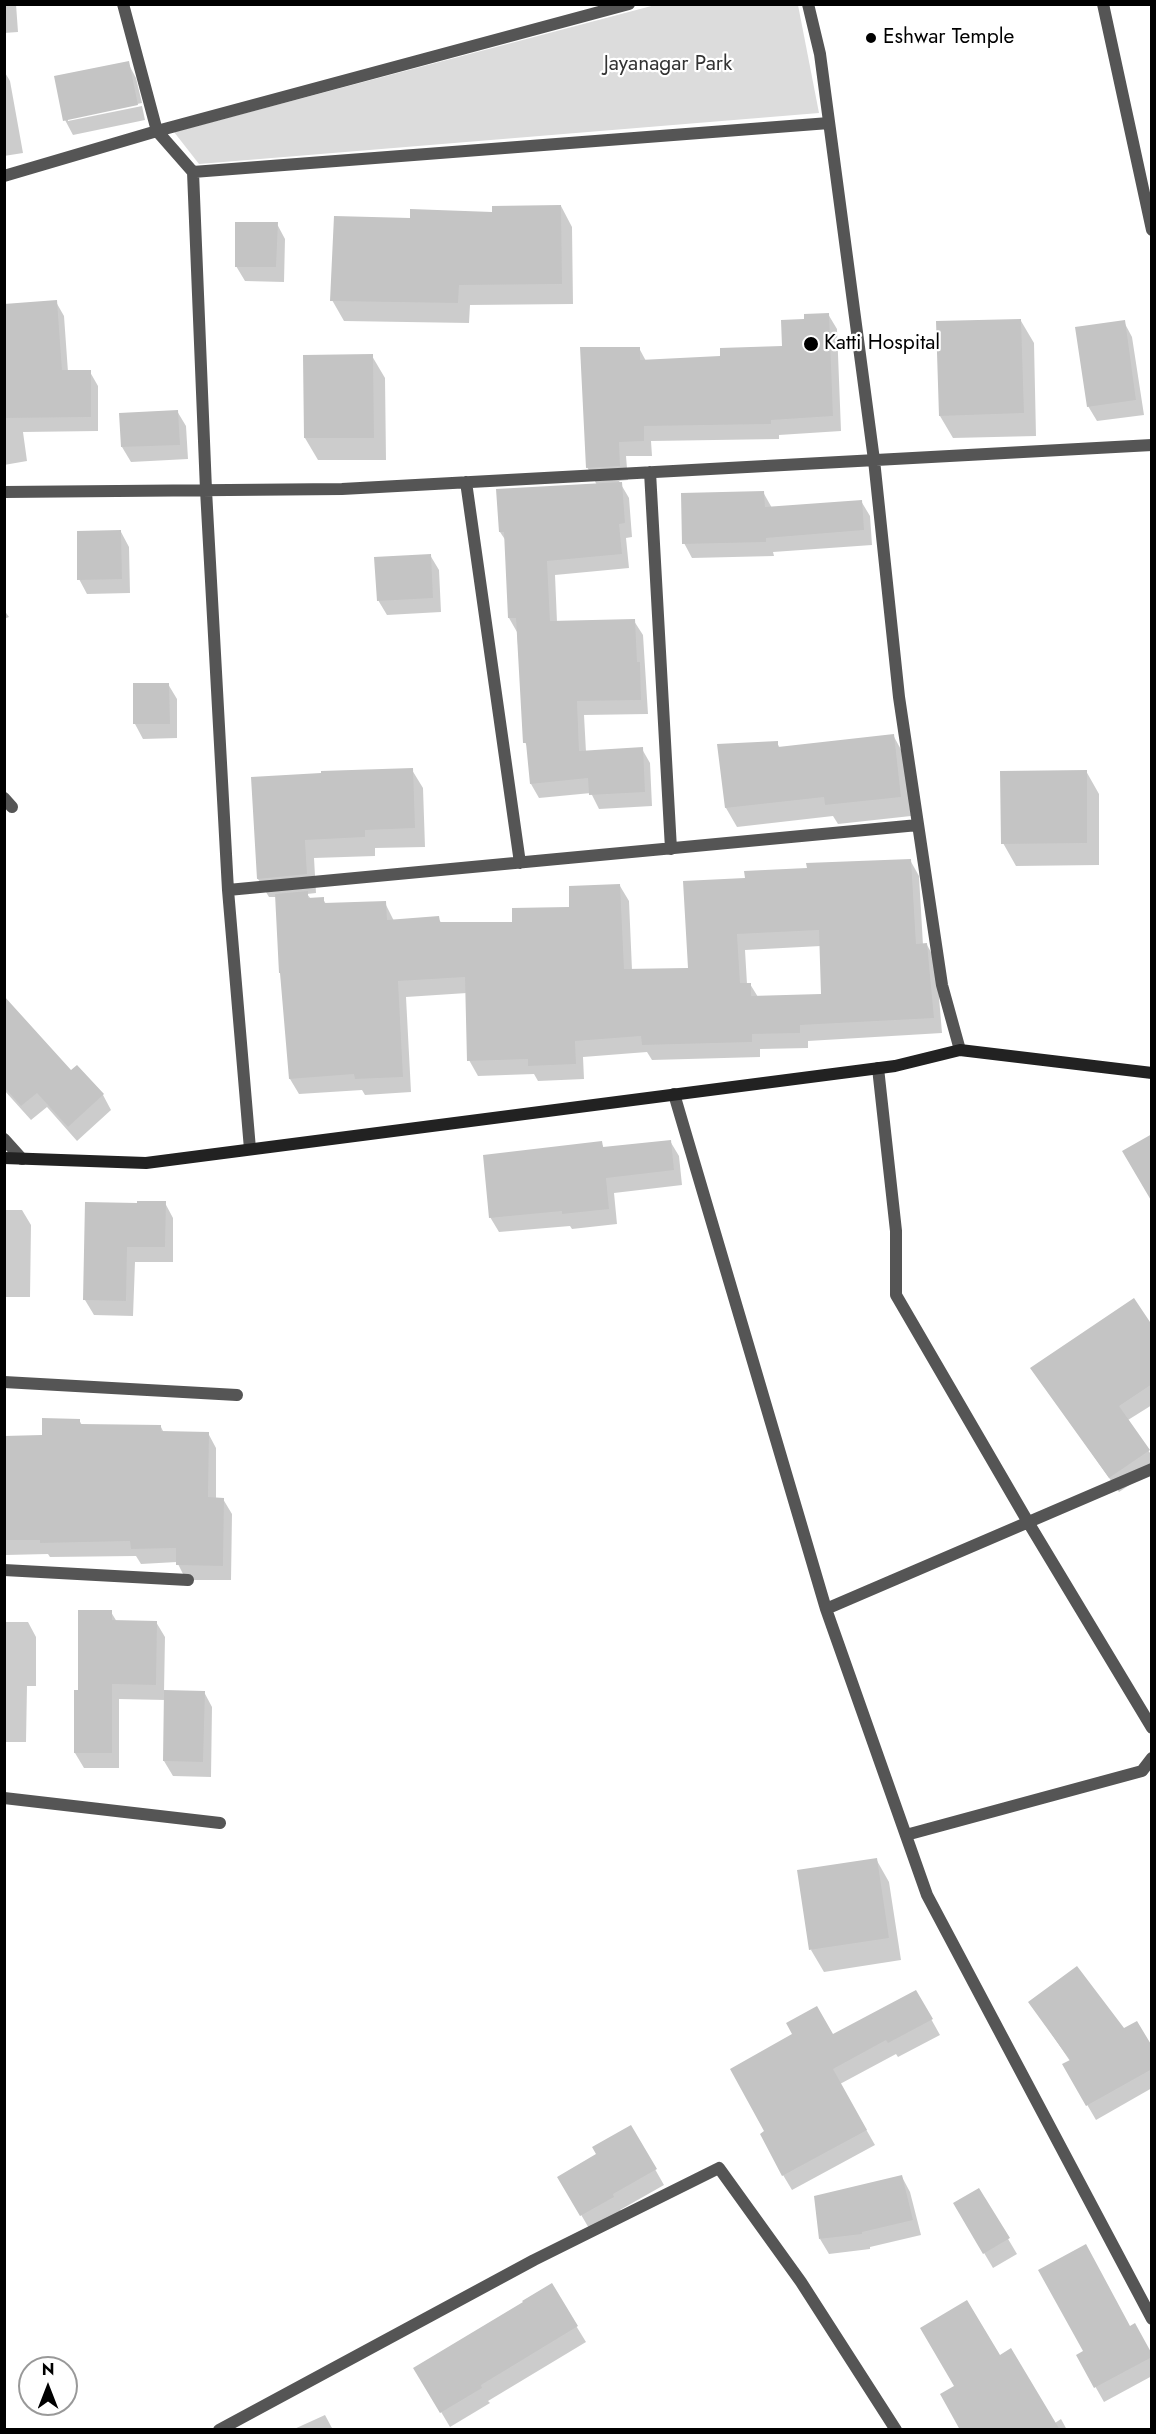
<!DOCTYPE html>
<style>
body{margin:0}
#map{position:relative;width:1156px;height:2434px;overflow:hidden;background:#fff;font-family:Jost,sans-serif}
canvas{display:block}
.frame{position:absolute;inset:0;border:6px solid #000;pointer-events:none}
.north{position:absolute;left:18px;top:2356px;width:60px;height:60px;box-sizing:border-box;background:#fff;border:2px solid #999;border-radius:50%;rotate:0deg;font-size:16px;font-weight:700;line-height:24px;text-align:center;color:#000}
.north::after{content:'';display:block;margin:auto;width:21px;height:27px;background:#000;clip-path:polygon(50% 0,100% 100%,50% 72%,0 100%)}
</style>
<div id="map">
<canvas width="1156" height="2434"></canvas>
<div class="frame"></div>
<div class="north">N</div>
</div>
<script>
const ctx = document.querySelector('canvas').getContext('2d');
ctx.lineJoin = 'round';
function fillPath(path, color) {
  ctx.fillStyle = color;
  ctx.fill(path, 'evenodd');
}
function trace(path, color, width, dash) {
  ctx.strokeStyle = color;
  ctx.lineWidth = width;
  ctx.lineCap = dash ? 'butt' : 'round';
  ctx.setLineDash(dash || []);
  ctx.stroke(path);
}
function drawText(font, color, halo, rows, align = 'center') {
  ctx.font = font + ' Jost,sans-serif';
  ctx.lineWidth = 4.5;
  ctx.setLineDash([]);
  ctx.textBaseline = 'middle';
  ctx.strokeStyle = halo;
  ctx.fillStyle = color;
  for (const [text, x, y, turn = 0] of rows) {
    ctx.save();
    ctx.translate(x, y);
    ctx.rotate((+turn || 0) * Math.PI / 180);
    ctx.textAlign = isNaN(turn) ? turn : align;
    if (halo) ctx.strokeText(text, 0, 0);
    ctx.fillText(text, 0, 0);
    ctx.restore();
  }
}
fillPath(new Path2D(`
 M659,4l139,1 21,108 -620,51 -25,-32z`), '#dcdcdc');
fillPath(new Path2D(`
 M4,4h12l2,28 -14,1z
 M128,63l8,15 6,25 -74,15v3l74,-15 3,14 -72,15 -8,-15z
 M4,71l6,10 13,72 -19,3z
 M561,206l11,21 1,77 -103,1 -1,18 -125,-2 -12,-21 80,-80z
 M277,224l8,15 -1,43 -39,-1 -9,-15z
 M56,302l8,14 4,56h22l8,14v45l-75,1 4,29 -23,4v-160z
 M828,314l9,15 4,102 -62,4v4l-128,2 1,15h-26l2,24 -9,1 10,17 3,39 -6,1 3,30 -74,7 2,47 77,-1 9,14 5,79 -64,1 2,37 56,-3 8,14 2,43 -53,3 -8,-16 -52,5 -8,-14 -3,-36 -3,-6 -8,-110 -8,-14 -3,-77 -6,-9 97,-47 -10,-18 52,-119 7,13 76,-3 62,-10 22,-28z
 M1021,321l13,22 2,93 -83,2 -13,-22z
 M1124,322l8,15 12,78 -47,6 -9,-15z
 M372,356l13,22 1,82h-68l-13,-22z
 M177,411l9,15 2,33 -57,3 -9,-15z
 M763,492l9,16 89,-7 9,15 2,29 -99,7 1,4 -82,2 -8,-15z
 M121,532l8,15 1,46 -43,1 -8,-15z
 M430,555l9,15 2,42 -54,3 -9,-15z
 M4,610l5,7 -5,2z
 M168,684l9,15v39l-34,1 -8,-15z
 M893,735l11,20 7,61 -73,8 -5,-8 -96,11 -11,-19 -7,-63 58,-2 3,5z
 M412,770l11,18 2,59 -50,1v8l-61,2 2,35 -9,1 4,5h12l3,5 59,-1 9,18 44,-3 4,6h72l57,-15 49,-23 9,15 3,69 57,-1 57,-90 164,-19 9,16 4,69h4l9,16 6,72 -134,8v7l-48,1v8l-108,3 -5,-8 -64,5 1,22 -46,2 -4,-7 -56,2 -9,-16 -2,-67 -61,4 5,95 -46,3 -3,-5 -63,4 -9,-15 -14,-182h-7l-11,-18 -5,-100zM821,946l2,50 -65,1 -8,-13h-3l-2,-34z
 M1086,771l13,23v71l-83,1 -13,-23z
 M4,998l67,74 32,23 8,15 -34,31 -30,-34 -16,13 -27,-30z
 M670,1141l9,15 3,29 -68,8 3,31 -45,5 -2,-3 -71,6 -9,-15 111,-74 3,5z
 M87,1203h78l8,15v44h-38l-2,54 -39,-1 -9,-15z
 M4,1210h18l9,15 -1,72h-26z
 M1152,1328v77l-24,15 24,36v14l-33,22 -87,-124z
 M79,1420l3,5 79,2 3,6h44l8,15v51h7l9,15 -1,66h-45l-9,-18 -36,2 -5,-8 -86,1 -2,-3 -42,1 -2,-118 40,-1z
 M111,1612l6,10h39l9,15 -1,55h40l8,15 -1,70 -38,-1 -9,-15 1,-61 -46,-1v69h-35l-9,-15 4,-61z
 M4,1622h24l8,15v49h-9l-1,56h-22z
 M876,1859l13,23 12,78 -77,12 -13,-22z
 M916,1992l24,43 -42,22 -2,-3 -56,30 35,61 -83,45 -9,-15 -17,-43 28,-97 38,1z
 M1030,2002l93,28 29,19v39l-56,32 -32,-55 6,-4z
 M631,2127l33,58 -44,25 2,2 -32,18 -31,-53 39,-22z
 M902,2177l8,15 11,43 -51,12v2l-41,5 -9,-15z
 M979,2190l38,64 -24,14 -38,-64z
 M551,2285l35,57 -98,59 2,2 -40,24 -35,-59 110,-65z
 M1130,2328l22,28v20l-48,26 -26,-46z
 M999,2357l56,66 6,-4 6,11h-105z
 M325,2415l8,15h-41z`), '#0003');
fillPath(new Path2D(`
 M129,61l9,44 -75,16 -9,-45z
 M561,205l1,79 -103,1 -1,18 -128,-2 4,-85 76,2v-9l82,3v-6z
 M235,222h43l-2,45h-41z
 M57,300l5,70h29v47l-87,1v-114z
 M829,313l4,103 -62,4v4l-127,2v15l-25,1 1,24 -34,2 -6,-121h60v13l80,-4v-8l62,-2 -1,-26 23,-1v-5z
 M1021,319l3,94 -85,3 -3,-95z
 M1125,320l11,80 -49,7 -12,-80z
 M373,354l1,84h-70l-1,-83z
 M178,410l2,35 -59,2 -2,-34z
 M622,482l3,41 -6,1 3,30 -75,7 3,60 85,-2 2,43h3l1,38 -64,1 2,50 64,-4 2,45 -56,3 -1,-17 -58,6 -4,-41h-3l-7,-125h-8l-4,-86h-5l-3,-43z
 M764,491l1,16 97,-7 2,30 -98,8v4l-84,2 -1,-51z
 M121,530l1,49 -45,1v-49z
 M431,554l2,44 -56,3 -3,-44z
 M133,683h36l1,41h-37z
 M894,734l7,63 -76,8 -1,-8 -99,11 -8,-64 61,-3v6z
 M413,768l2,60 -50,2v7l-60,3 2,34 -50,5 -6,-102 70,-4v-2z
 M1087,770v73l-86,1 -1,-73z
 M911,859l5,85 11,-1 7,75 -134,7v8l-48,1v8l-110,3 -1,-9 -66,5 1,23 -48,2v-7l-61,2 -2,-84 -67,4 5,96 -48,2 -1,-5 -65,5 -9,-106h-1l-4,-79 33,-3v7l16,-1v6l62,-2 1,19 52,-4 1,6h72v-14l57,-1v-21l51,-2 4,85 64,-1 -5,-87 62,-3 -1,-7 63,-3 -1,-5zM819,930l2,64 -70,2v-13h-11l-3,-49z
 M4,996l67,74 6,-5 27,29 -36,33 -31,-34 -16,13 -17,-19z
 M1152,1134v68l-30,-51z
 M671,1140l3,30 -68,8 3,31 -47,5v-3l-73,7 -6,-63 119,-14 1,6z
 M137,1201h29l-1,46h-38l-1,54 -43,-1 2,-98 52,1z
 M1134,1298l18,27v59l-33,22 31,44 -41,28 -79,-110z
 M42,1418l38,1v5l81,1v6l48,1 -1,65 16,1 -1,68 -47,-1v-17l-45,1 -1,-8 -90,2v-3h-36v-104l38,-1z
 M78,1610h34v10l45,1 -1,64 -44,-1v69h-38v-63h4z
 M164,1690l41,1 -2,71 -40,-1z
 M877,1858l12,80 -80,12 -12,-80z
 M1077,1966l47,62 13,-7 15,25v23l-66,37 -24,-42 8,-4 -42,-58z
 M916,1990l17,29 -45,24 -2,-3 -53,29 34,61 -85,46 -22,-42 4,-3 -34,-62 62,-35 -6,-11 31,-17 16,28z
 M631,2125l26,44 -44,25 1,3 -34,19 -23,-39 39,-23 -4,-7z
 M902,2175l11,45 -51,12v2l-43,5 -5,-43z
 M979,2188l31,50 -27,16 -30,-51z
 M1086,2244l44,82 5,-3 17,31v3l-58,31 -18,-33 7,-4 -45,-81z
 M552,2283l26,43 -97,59 1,3 -42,25 -27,-45 110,-66 -1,-1z
 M967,2300l33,55 11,-7 49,82h-100l-20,-36 14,-8 -34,-58z`), '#c4c4c4');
trace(new Path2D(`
 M123,4l34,127 36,41 13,318 22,400 22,259
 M808,4l12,50 54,406 25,237 43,288 18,65
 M1103,4l49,226
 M193,172l636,-49
 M4,176l153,-45 472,-127
 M650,472l21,377
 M466,482l54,381
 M4,492l338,-3 810,-44
 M4,798l8,9
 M228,890l690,-65
 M878,1068l18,163v64l132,227 124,206
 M674,1094l152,515 101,286 225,424
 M4,1139l18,20
 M4,1382l233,13
 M4,1570l184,10
 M826,1609l326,-140
 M4,1798l216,25
 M906,1835l236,-64 10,-13
 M219,2430l315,-170 185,-92 82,114 95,148`), '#555', 12);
trace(new Path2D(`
 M4,1158l142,5 749,-97 65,-16 192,23`), '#222', 12);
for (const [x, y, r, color] of [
 [871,38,6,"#000"],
 [811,344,8,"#000"]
]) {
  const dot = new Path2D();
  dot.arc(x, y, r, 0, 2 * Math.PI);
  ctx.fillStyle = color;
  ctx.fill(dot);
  trace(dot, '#fff', 2);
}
drawText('21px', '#000', '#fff', [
 ["Eshwar Temple",883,38],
 ["Katti Hospital",824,344]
], 'left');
drawText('21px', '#333', '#fff', [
 ["Jayanagar Park",668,65]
]);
</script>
